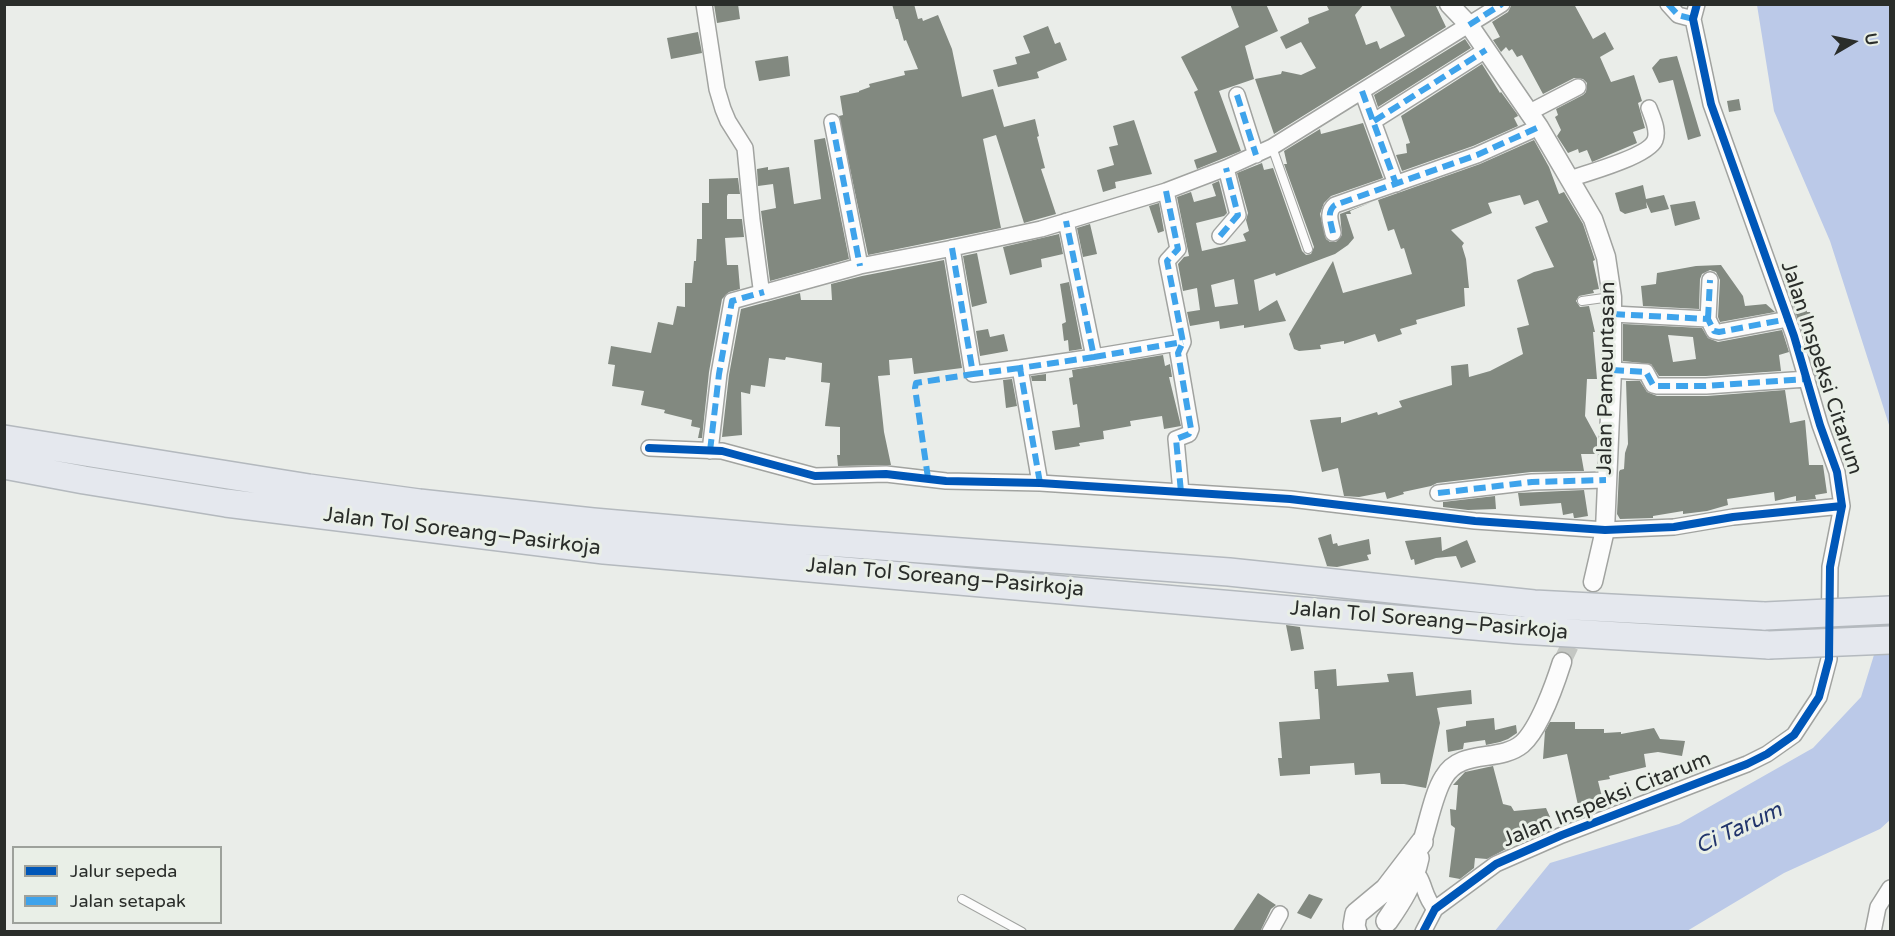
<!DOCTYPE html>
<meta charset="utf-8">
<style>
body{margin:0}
#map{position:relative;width:1895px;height:936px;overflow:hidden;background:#eaede9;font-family:"Varela Round",sans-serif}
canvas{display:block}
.frame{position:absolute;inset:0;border:6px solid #2a2d2a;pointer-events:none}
.legend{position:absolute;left:12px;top:846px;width:210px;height:78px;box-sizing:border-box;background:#e9efe7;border:2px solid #9da19b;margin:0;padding:8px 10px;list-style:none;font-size:18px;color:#2a2d2a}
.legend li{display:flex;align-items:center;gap:12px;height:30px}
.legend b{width:30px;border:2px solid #9da19b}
.north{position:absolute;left:1823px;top:12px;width:60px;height:60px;-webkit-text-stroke:4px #e9efe7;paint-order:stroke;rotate:81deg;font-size:16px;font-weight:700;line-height:24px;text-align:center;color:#2a2d2a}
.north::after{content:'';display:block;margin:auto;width:21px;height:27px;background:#2a2d2a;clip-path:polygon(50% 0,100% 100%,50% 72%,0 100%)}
</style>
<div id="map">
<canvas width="1895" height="936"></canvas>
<div class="frame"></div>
<ul class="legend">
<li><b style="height:8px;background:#0057b8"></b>Jalur sepeda</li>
<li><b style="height:8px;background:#3ea3eb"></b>Jalan setapak</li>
</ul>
<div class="north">U</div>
</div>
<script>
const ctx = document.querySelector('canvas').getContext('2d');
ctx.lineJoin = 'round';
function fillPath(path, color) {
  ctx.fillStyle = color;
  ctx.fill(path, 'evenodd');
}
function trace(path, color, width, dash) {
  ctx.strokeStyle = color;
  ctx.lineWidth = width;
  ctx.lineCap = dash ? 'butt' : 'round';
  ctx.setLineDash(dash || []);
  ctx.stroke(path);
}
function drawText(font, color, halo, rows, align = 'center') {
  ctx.font = font + ' "Varela Round",sans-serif';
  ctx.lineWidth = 6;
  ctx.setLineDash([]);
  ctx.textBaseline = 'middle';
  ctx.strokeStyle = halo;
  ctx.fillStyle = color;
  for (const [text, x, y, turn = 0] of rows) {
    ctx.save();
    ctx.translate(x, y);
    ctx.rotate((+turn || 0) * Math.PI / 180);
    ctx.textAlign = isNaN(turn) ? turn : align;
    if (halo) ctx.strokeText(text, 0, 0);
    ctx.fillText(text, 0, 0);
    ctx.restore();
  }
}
fillPath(new Path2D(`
 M1757,5h133v423l-60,-187 -56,-130z
 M1890,603v217l-10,9 -96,44 -97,58 -193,1 56,-69 129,-39 134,-76 48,-51z`), '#bbc9e8');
fillPath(new Path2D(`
 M714,4h24l2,15 -23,4z
 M892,4h22l4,15 4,-1 1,3 15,-6 14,34 10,48 31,-8 11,38 31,-8 4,17 -2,1 8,31 -4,1 15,45 -32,9 -28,-88 -13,4 18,89 -133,27 -29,-139 4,-1 -3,-19 19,-4v-1l11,-4 -1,-3 36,-9 -1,-4 14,-2 -12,-29 -2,1 -6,-22h-2z
 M1230,4h36l12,27 -33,15 9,33 -35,12 22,60 -44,18 -3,-9 23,-8 -23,-60 4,-2 -17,-33 58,-30z
 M1326,4h38l-9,11 11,30 11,-4 3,8 25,-13 -16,-32h46l11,23 -172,107 -19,-55 26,-5 1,-3 19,4 15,-7 -15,-26 -15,7 -6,-12 29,-14 -1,-5 21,-8z
 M1512,4h62l19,35 12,-7 9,17 -14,8 11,25 23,-7 8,26 -4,2 7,25 -12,4 4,11 -45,19 -5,-12 -8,3 -1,-4 -10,4 -11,-17 4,-6 -6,-13 3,-2 -2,-6 27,-14 3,-3 1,-9 -4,-4 -9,-1 -31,16 -21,-39 -5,2 -5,-8 -3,2 -3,-4 -5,5 -8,-12 7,-3 -8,-15 16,-10z
 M1048,26l7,18 5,-2 7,18 -30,12 2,6 -41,9 -5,-17 24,-6 -2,-7 15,-4 -7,-17z
 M698,32l4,21 -31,6 -4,-21z
 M1465,39l6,9 -93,59 -4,-12z
 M788,56l2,20 -31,5 -4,-20z
 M1677,56l24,80 -13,4 -15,-60 -14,3 -7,-15 8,-9z
 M1482,64l18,29 1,-1 16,22 1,2 -4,2 4,8 -45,20 -71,25 -6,-16 11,-2 -1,-9 4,-1 -9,-27z
 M1739,99l2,11 -12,2 -2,-11z
 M1134,120l18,54 -37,8 1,6 -13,4 -6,-22 17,-5 -5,-18 9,-2 -5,-19z
 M1363,123l20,55 -52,18 -7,7 -4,11 6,25 4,3h6l6,-7 -2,-21 32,-12 -22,9 1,3h-5l8,24 -6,7 -13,9 -59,22 -1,-3 -21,7 5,31 18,-11 9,21 -42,7v-3l-24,4 -1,-8 -29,5 -3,-14 13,-2 -3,-22 -14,3 -2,-11 -3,-16 6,-7 5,-1 -12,-59 14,-5 3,10 22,-6 -4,-12 7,-3 8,32 -3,3 -28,7 6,28 44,-10 -3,-7 6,-3 -3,-11 2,-7 -11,-40 25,-10 2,7 9,-2 29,83 4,4 5,-1 3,-7 -30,-83h3l-3,-13 36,-22 1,5zM1234,279l4,25 -23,3 -4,-22z
 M825,138l24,121 -79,22 -9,-70 15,-3 -3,-24 -15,2 -1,-17 11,-2v3l21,-3 5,37 27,-5 -7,-59z
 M1534,140l15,27 10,27 5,-2 19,32 12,36 -2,1 6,28 -6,1 1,3 -15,3 -3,5 4,6 9,-1 6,26h-2l4,47h-10l-2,37 12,22v16h-16l3,17 -53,1 -94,11 -6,3 -28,6 1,2 -17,5 -2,-7 -26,5 -15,-1 -6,-28 -16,4 -12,-52 31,-3v6l36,-11 1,3 24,-8 -3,-6 53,-16 -1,-19 17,-2 1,13 21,-6 33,-17 -6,-26 12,-3 -12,-45 17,-8 20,-5 -19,-40 13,-5 -10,-22 -14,5 -4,-10 -32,8 4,10 -41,17 13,13 -2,3 4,13 3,29h-5l1,18 -49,14 1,4 -17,5 2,5 -24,8 -3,-8 -31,10v-3l-24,4 1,4 -22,2 -5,-2 -5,-15 44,-73 10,32 69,-19 -8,-26 -3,1 -7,-20 -6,2 -10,-31 102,-36z
 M738,178l2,16h-12l-1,2v23h15l2,18 -19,1 2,27h11l2,24 -11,3 -7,7 -13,73 -7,66h-4l2,-10 -9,-2 1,-6 -28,-7 1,-3 -24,-5 3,-14 -32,-5 3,-21 -7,-1 3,-18 40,7 7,-31 15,3 4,-19 8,1v-24h7l2,-22h2l1,-22h5v-36h7v-24z
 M1643,185l3,14 18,-4 5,14 -18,4 -5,-11 1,6 -22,6 -5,-3 -5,-18z
 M1695,201l5,18 -25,7 -5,-21z
 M1159,203l5,28 -6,2 -9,-27z
 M1090,224l7,30 -14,3 -6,-29z
 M1059,234l4,20 -22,5 1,8 -32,8 -7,-28z
 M977,253l10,50 -15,4 -9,-51z
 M944,260l18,108 -48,6 -2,-16 -23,2 1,15 -12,1 6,56 7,33 -53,1 -1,-11h3v-28l-15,-1 5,-43 -9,-1 1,-19 -36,-6 -1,3 -16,-2 -4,29 -14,-2 -1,9 -9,-2 1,43 -20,2 7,-62 12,-66 59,-16 1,7h31l-1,-16 31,-8z
 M1721,265l22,31 2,10 21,-2 9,8 -55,10 -2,-5 2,-37 -4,-8 -6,-2 -8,4 -2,5 -1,30 -56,-3 -2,-20 15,-2 1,-11 39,-7z
 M1069,282l13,67 -13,2 -1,-11 -4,1 -2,-17 4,-2 -6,-38z
 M1802,293l5,19h3l4,13 -3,1 6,25 -8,2 -19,-57z
 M1623,324l79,4 6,10 10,4 64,-12 7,22 -10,3 2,16 -75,5h-47l-8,-12 -28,-3zM1668,335l25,2 3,22 -23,3z
 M988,329l2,8 14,-3 4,17 -28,5 -4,-25z
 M1821,352l8,27 -12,3 -7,-27z
 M1163,355l2,11 5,-2 2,13h-3l12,49 -17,3 -2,-13 -32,5 1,5 -28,5 1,8 -25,4 1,3 -25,4 -3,-19 28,-4 -3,-23 -4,1 -4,-27 4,-1 -1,-7z
 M1046,374v7h-14l-1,-5z
 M1012,379l5,27 -11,2 -3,-28z
 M1626,381h14l7,11 10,4h50l78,-6 5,33 15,-3 4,45h14l4,28 -12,2 1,4 -20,2v-5l-21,5 -1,-9 -47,7 1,6 -21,6 -24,3v-3l-30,5v2l-33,1 -3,-5 2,-42 1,-2 4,-1 1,-16 3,-9z
 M1584,490l4,26 -12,2h-2l-1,-5 -10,2 -2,-12 -41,3 -2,-13z
 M1495,496l1,13 -28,1 -25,-3v-5z
 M1331,534l2,10 4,-1 1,3 31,-7 2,15 -4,1 2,5 -32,7 -12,-1h2l-9,-28z
 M1441,537l1,14 25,-11 9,22 -15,6 -5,-12 -20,2 -21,7 -1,-6 -3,1 -6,-19z
 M1286,625l14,2 4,22 -13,2z
 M1336,669l1,17 52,-4 -2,-8 26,-2 3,24 55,-6 1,14 -29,3v-2v2l-6,1 3,15 -14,65 -22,-4h-23l-1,-11 -25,2 -1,-12 -44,3v8l-30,2 -2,-18h4l-3,-36 41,-3 -2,-30h-3l-1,-18z
 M1494,718l1,12 21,-5 1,8 -9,6 -8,3 -14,3 -1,-5 -21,3 -1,6 -15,3 -2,-22 20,-4v-5z
 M1550,722h25v7h29v4l17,-1v2l33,-6 6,11 25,2 -3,15 -24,-4 -14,2 2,13 -37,9 1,3 -12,2 5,20 -24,9 -12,-56 -24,5 2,-28z
 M1493,766l10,38 8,2 3,5 32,-3 4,9 1,11 -33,5v4l-10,4v7l-21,11 -12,-1 -1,10 -14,11 -11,-2 6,-49 -4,-3 -1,-16 6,1 2,-25h-5l12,-13z
 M1258,893l18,12 -5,4 -11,23h-28z
 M1309,894l14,5 -12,20 -14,-6z`), '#828980');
trace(new Path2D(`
 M1562,662l17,-36 14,-44`), '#c4c7c3', 18, [18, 9]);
const service = new Path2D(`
 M1272,147l36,102
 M1582,301l29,-4
 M962,899l60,33`);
const minor = new Path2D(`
 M704,4l13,85 6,20 5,12 17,27 7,72 9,68 5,4 94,-26 88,-17 93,-20 125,-38 60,-23 46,-21 230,-143
 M1668,4l10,11 15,4
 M1362,91l34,93
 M1237,95l19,60
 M1528,113l50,-26
 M1374,121l112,-71
 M832,122l28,144
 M1569,179c16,-5 80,-23 86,-39 4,-10 -3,-23 -6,-32
 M1166,191l12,58 -11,12 16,81 -5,11 13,76 -2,5 -13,5 5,53
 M1333,233c-2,-10 -7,-21 2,-28l142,-50 62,-28
 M1220,236l18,-21 -12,-47
 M952,248l21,126 47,-6
 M1613,314l95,5 6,12 5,1 69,-13
 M1708,319l2,-39
 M1094,357l89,-15
 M1612,370l34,2 7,13 4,1h49l101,-7
 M649,448l73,3 93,25 71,-2 60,7 94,2 250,16 185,22 130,9 69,-3 59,-10 109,-11
 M710,451l9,-77 13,-73 32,-9
 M1040,483l-20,-115 74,-11 -28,-136
 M1438,493l94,-11 74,-2
 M1410,866c17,15 11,27 25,43
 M1270,932l10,-18
 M1423,932l12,-23 61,-45 66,-29 185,-71 20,-10 27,-19 25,-38 10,-38 1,-92 12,-61 -5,-34 -17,-47 -26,-89 -83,-232 -18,-85 4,-15
 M1873,932l5,-25 12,-19`);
const tertiary = new Path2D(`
 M1449,4l20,21 70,102 54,92 13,38 6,40v73l-7,160 -12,52
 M1422,842c6,-18 12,-50 22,-65 17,-29 55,-14 78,-33 17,-15 33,-60 40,-82`);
const secondary = new Path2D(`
 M1387,921c14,-20 26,-39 31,-63
 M1356,932l-2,-6 2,-12 30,-25 36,-47`);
const motorway = new Path2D(`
 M4,439l305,49 110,15 174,19 194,17 442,33 305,32 231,12
 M4,465l80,15 142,23 378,47 916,80 249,15`);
trace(service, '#a1a3a0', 10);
trace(minor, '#a1a3a0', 18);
trace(tertiary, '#a1a3a0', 21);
trace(secondary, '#a1a3a0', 24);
trace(motorway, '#b4b9be', 30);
trace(service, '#fcfcfc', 8);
trace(minor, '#fcfcfc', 15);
trace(tertiary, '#fcfcfc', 18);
trace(secondary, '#fcfcfc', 21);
trace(motorway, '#e5e8ee', 27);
const motorwayBridge = new Path2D(`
 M1765,616l125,-6
 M1769,645l121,-5`);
trace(motorwayBridge, '#b4b9be', 30, []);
trace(motorwayBridge, '#e5e8ee', 27);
trace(new Path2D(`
 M1668,4l10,11 15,4
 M1469,25l33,-21
 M1362,91l34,93
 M1237,95l19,60
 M1374,121l112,-71
 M832,122l28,144
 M1166,191l12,58 -11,12 16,81 -5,11 13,76 -2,5 -13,5 5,53
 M1333,233c-2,-10 -7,-21 2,-28l142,-50 62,-28
 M1220,236l18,-21 -12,-47
 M952,248l21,126 47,-6
 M1613,314l95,5 6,12 5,1 69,-13
 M1708,319l2,-39
 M1094,357l89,-15
 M1612,370l34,2 7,13 4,1h49l101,-7
 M710,451l9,-77 13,-73 32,-9
 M928,478l-13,-90 1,-5 57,-9
 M1040,483l-20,-115 74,-11 -28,-136
 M1438,493l94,-11 74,-2`), '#3ea3eb', 6, [12, 6]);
trace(new Path2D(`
 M649,448l73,3 93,25 71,-2 60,7 94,2 250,16 185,22 130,9 69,-3 59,-10 109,-11
 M1423,932l12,-23 61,-45 66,-29 185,-71 20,-10 27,-19 25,-38 10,-38 1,-92 12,-61 -5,-34 -17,-47 -26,-89 -83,-232 -18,-85 4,-15`), '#0057b8', 8);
drawText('21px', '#2a2d2a', '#e9efe7', [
 ["Jalan Inspeksi Citarum",1821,368,72],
 ["Jalan Pameuntasan",1607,378,-89],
 ["Jalan Tol Soreang–Pasirkoja",462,532,7],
 ["Jalan Tol Soreang–Pasirkoja",945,578,5],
 ["Jalan Tol Soreang–Pasirkoja",1429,621,5],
 ["Jalan Inspeksi Citarum",1607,800,-22]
]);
drawText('italic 22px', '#22356c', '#e9efe7', [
 ["Ci Tarum",1739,829,-25]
]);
</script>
